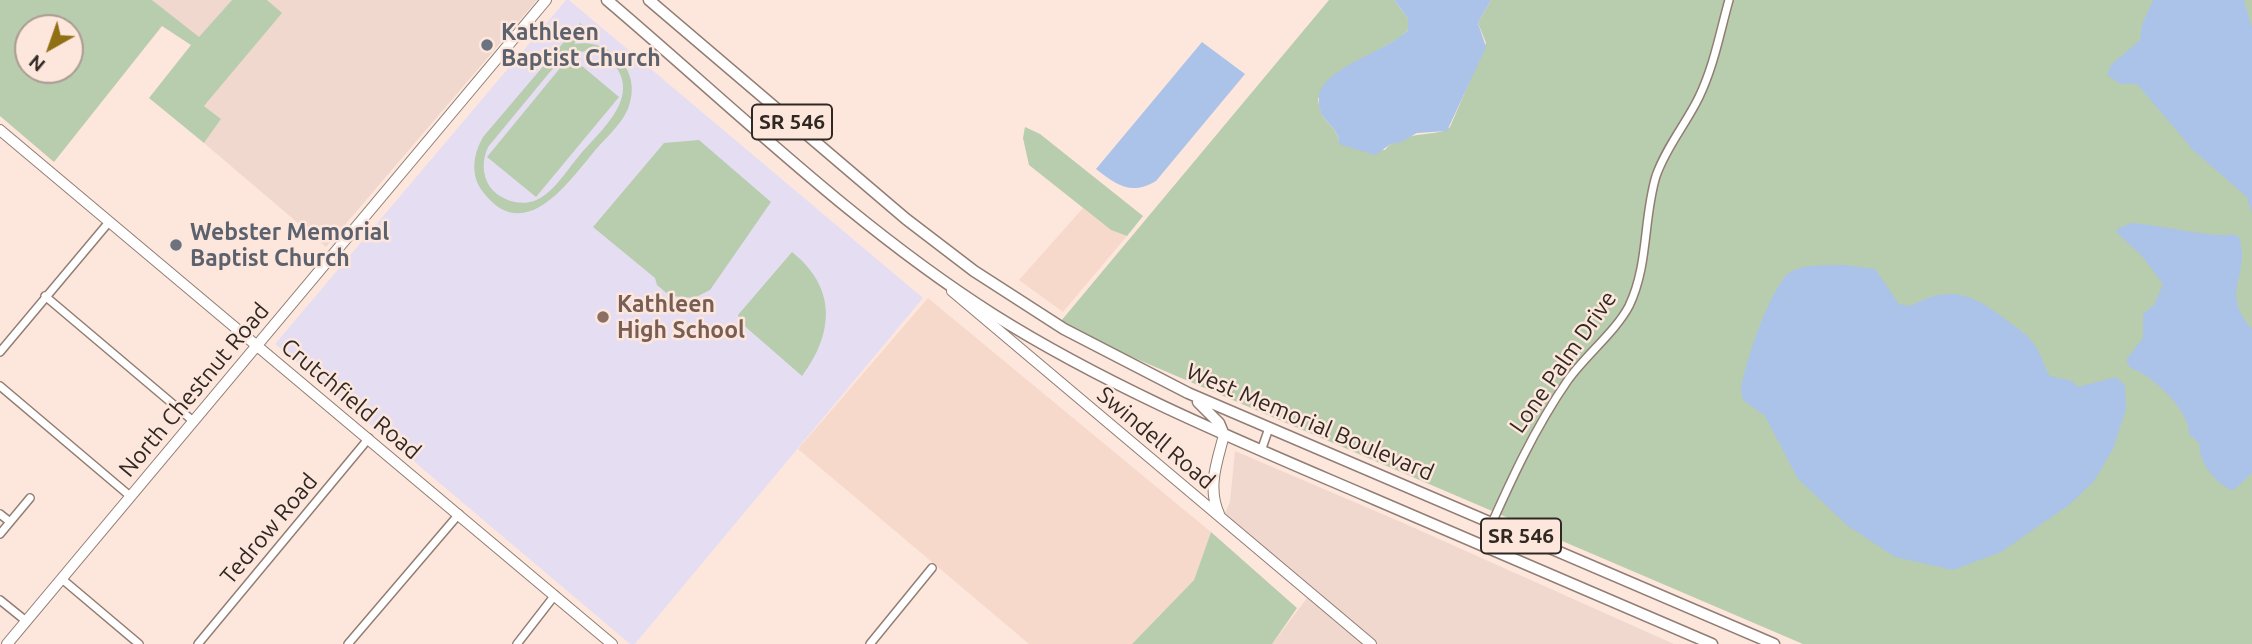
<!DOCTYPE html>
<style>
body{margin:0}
#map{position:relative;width:2252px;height:644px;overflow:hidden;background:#fde7dc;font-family:Ubuntu,sans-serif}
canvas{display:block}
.north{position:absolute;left:14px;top:14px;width:70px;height:70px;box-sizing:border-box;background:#fde7dc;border:2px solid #ab9b92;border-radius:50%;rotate:220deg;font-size:19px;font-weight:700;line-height:28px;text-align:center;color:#302823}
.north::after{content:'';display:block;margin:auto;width:24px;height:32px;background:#907015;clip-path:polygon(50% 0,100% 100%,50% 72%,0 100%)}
</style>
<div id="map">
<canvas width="2252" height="644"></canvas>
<div class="north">N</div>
</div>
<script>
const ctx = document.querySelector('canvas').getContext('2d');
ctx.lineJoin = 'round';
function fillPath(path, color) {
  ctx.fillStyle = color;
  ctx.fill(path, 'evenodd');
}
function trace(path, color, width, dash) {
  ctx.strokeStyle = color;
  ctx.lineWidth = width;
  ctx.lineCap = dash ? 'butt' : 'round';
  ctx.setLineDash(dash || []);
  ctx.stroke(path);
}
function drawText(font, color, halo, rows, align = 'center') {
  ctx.font = font + ' Ubuntu,sans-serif';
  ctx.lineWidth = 5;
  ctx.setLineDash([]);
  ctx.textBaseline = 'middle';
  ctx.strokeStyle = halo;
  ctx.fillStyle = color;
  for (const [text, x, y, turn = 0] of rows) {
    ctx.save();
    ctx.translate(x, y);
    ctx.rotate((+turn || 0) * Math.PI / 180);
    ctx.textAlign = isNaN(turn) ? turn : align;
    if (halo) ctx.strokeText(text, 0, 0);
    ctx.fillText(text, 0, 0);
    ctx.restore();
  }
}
fillPath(new Path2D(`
 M1083,208l28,22 16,6 -64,76 -44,-32z
 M928,298l283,234 -17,48 -62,64h-103l-231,-195z`), '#f7d9cb');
fillPath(new Path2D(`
 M152,0h80l-33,38z
 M267,0h270l-211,247 -122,-104 17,-24 -17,-13 77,-93z
 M1235,451l166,71 273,122h-296l-154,-129 6,-13z
 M1307,598l57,46h-92z`), '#f0d8ce');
fillPath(new Path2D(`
 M566,0h3l354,298 -288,346h-5l-355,-300z`), '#e5def3');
fillPath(new Path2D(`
 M0,0h152l47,37 33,-37h35l15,13 -78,93 17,13 -17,24 -55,-45 42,-53 -29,-19 -108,136 -54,-46zM28,28h42v42h-42z
 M1329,0h65l14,18v12l-7,7 -65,38 -18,24c3,25 16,23 21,41l46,10c15,-21 55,-12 65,-23l36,-84 -8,-20 13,-23h761v644h-449l-678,-290 -64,-33z
 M580,23l6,5 -12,16c36,-6 68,26 55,62 -6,18 -25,33 -36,47 -26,31 -69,93 -110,39 -13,-17 -10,-37 0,-55zM587,51c13,1 24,7 31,19 19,32 -20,63 -39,86 -13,15 -26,38 -45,45 -15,5 -34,-1 -44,-14 -8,-12 -8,-27 -2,-40l71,-86 13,-8z
 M570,56l49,41 -83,100 -49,-40z
 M1025,127l15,7 103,82 -16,20 -16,-6 -82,-65 -6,-27z
 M699,140l72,62 -61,88 -16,8 -24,-2 -13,-11 -2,-7 -62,-51 71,-84z
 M792,252c45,36 42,81 10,124l-62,-54 -2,-7z
 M1211,532l86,76 -25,36h-140l62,-64z`), '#b8ccae');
fillPath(new Path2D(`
 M1394,0h97l-13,23 8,24 -39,84 -30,2 -16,9 -10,2 -16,11 -36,-11c1,-19 -23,-22 -20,-47 2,-29 70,-46 89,-67v-12z
 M2153,0h91l8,28v186l-5,-17 -53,-46 -57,-67h-17l-13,-9 4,-10 29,-25 2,-15z
 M1202,42l43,32 -89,107c-26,15 -39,4 -60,-12z
 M2131,223c25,1 85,16 102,11l6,3c12,40 -20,54 13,92v144l-18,17c-15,-1 -38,-32 -34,-46l-11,-10c2,-23 -39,-61 -59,-66l-4,-8 17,-22v-24l11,-9 9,-21 -21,-28 -25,-23v-4z
 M1844,265l31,4 24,35 11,2c42,-22 62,-12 98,15 10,8 22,15 28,26 6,9 8,20 14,29l22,5 6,6 38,-10 9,8 1,24 -13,40 -19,32 -25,24 -68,47 -48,18 -58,-13 -47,-31 -50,-47 -33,-63 -22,-16 -2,-10c3,-24 29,-102 48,-117 14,-10 38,-7 55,-8z`), '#abc3e9');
const street = new Path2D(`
 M45,296l148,125
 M0,352l109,-130
 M0,386l130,110
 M1261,451l8,-23
 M0,514l10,8
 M0,534l30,-36
 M1482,545c26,-58 50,-113 86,-165 17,-24 48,-49 61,-74 20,-42 14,-87 27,-130 10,-29 30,-52 43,-79 15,-31 21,-65 30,-97
 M62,579l77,65
 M0,600l26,21
 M198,644l171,-206
 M348,644l111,-130
 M517,644l38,-49
 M870,644l62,-76`);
const secondary = new Path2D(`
 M0,130l612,514
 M952,291l419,353
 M1219,514c-12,-27 -2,-52 5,-79
 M7,644l539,-644`);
const primary = new Path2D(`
 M607,0c126,107 247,226 387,315 118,74 245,126 373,181 115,49 230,99 345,148
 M649,0l257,219 68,52 90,58 124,64 586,251
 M1198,402l21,21 5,12`);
trace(street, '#917d73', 10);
trace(secondary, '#917d73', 12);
trace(primary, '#917d73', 13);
trace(street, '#fff', 7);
trace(secondary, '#fff', 10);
trace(primary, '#fff', 10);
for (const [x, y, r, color] of [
 [487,45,7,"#6b7280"],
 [176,245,7,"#6b7280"],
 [603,317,7,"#8d6e63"]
]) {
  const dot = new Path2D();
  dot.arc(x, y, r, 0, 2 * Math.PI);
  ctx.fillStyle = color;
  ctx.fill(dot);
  trace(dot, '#fde7dc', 2.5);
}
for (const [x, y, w] of [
 [792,122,80],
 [1521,536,80]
]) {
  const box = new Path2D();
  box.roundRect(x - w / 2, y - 17.5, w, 35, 5);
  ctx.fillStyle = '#fde7dc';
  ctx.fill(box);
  trace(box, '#302823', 2);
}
drawText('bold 21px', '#302823', null, [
 ["SR 546",792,122],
 ["SR 546",1521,536]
]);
drawText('bold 23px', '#5b616d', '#fde7dc', [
 ["Kathleen",501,32],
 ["Baptist Church",501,58],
 ["Webster Memorial",190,232],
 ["Baptist Church",190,258]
], 'left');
drawText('bold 23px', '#785e54', '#fde7dc', [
 ["Kathleen",617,304],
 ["High School",617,330]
], 'left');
drawText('23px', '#302823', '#fde7dc', [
 ["Lone Palm Drive",1563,362,-55],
 ["North Chestnut Road",194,390,-50],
 ["Crutchfield Road",351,399,40],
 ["West Memorial Boulevard",1310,422,23],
 ["Swindell Road",1156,438,40],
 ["Tedrow Road",269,529,-50]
]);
</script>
